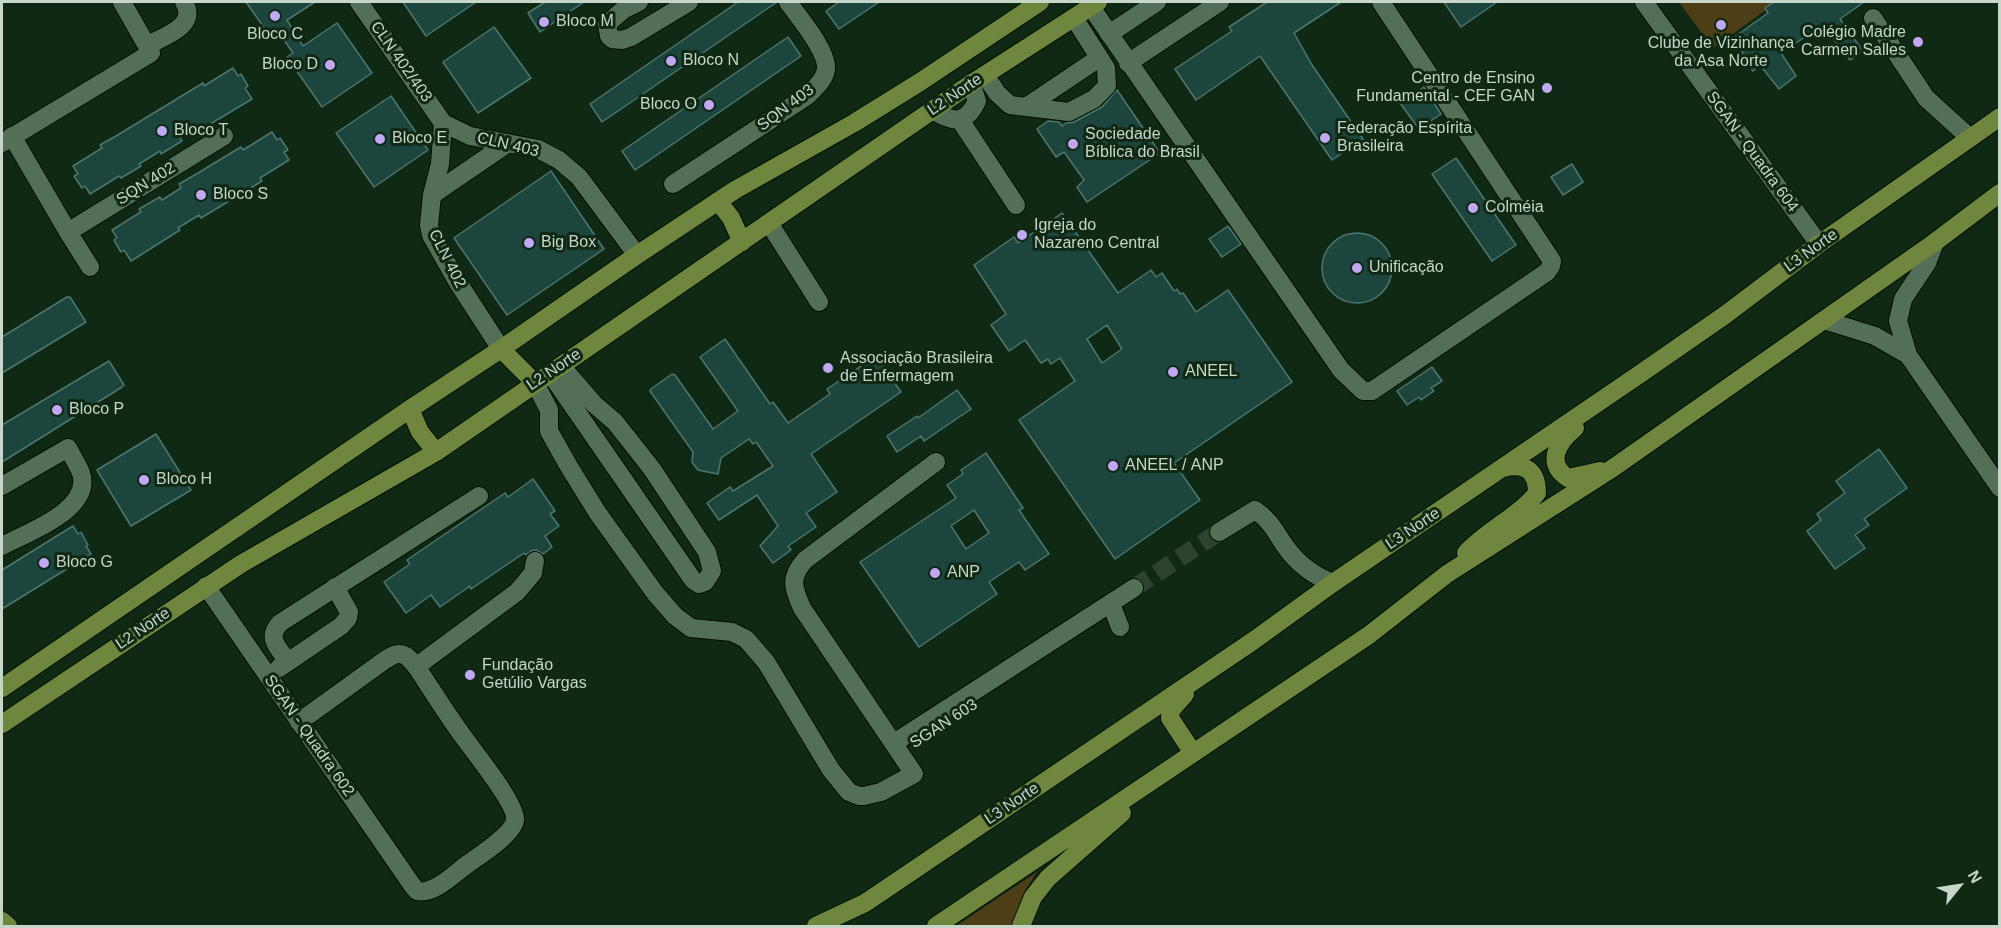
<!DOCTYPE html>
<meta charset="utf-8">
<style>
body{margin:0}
#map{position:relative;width:2001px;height:928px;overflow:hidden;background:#102915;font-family:Arial,sans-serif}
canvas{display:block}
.frame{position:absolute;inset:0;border:3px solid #c7d6c9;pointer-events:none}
.north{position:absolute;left:1929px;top:856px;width:60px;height:60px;-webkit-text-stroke:4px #102915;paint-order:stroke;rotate:60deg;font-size:16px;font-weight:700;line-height:24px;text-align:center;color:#c7d6c9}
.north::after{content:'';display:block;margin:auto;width:21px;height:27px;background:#c7d6c9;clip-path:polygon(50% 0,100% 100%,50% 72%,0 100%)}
</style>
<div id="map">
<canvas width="2001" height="928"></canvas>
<div class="frame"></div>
<div class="north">N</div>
</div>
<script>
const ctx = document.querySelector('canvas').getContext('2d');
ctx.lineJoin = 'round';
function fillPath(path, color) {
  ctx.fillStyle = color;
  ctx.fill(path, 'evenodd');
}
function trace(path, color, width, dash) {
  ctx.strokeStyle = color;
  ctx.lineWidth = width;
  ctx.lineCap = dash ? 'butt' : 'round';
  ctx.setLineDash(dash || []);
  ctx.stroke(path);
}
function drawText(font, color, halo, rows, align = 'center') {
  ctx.font = font + ' Arial,sans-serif';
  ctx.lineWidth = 6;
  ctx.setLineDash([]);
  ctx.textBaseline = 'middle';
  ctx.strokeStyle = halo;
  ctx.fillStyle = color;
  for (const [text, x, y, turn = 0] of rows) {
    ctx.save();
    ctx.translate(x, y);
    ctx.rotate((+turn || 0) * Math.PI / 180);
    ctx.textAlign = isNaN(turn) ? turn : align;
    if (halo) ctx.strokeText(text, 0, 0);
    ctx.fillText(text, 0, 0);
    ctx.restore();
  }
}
fillPath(new Path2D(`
 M1679,2h98l-64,46z
 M1037,872l-11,17 -13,37h-57z`), '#4d3e17');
const building = new Path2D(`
 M246,2h69l-28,18 16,26 34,-23 35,50 -50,34 -35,-50 6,-4 -17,-25 -6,4 -1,-2 -2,2z
 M403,2h73l-50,34z
 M545,2h39l-44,30 -12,-19z
 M738,2h39l-175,120 -12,-18z
 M839,2h40l-40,27 -13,-18z
 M1267,2h74l-47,31 18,32 51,74 -31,21 -72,-104 -64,44 -21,-31 57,-38 -3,-4z
 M1444,2h53l-36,25z
 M1774,2h90l-24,17 23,32 -13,9 -26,-33 -5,5 -2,-3 -36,24 15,23 -17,13 -19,-24 -7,6 -12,-16 2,-2 -10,-15 35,-25 -3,-5z
 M494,27l37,51 -53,35 -35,-51z
 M788,37l13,19 -166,114 -13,-19z
 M233,68l5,8 3,-2 7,12 -3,2 7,11 -50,30 -1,-3 -21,12 2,3 -21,13 -1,-3 -21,13 2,2 -20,12 -2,-2 -29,18 -5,-8 -3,2 -8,-12 4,-2 -5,-8 29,-18 -2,-3 16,-9 87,-53 1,3z
 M1424,87l17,27 -22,15 -19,-26z
 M1117,90l43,63 -73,49 -10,-15 7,-7 -20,-28 -8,5 -19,-28 11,-8 11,1 3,4 4,-3 8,-1 28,-15z
 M391,96l37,54 -54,37 -38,-54z
 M272,132l5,8 3,-2 8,12 -4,2 5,8 -29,18 2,3 -61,37 -2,-3 -21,13 2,2 -49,31 -7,-11 -3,2 -7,-12 3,-2 -5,-8 29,-18 -2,-3 21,-12 2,3 19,-12 -2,-4 19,-11 43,-26 2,3z
 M1456,158l60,87 -24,16 -60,-87z
 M1572,164l11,18 -20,13 -12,-18z
 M551,171l53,78 -97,66 -53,-77z
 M1062,213l56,80 33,-23 5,7 6,-4 12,18 3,-2 3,5 3,-1 13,19 32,-22 64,92 -118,81 26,37 -85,59 -96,-139 56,-39 -15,-23 -9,6 -3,-5 -7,4 -16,-23 -16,11 -18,-26 15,-11 -32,-49 40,-28 4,6zM1107,325l15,24 -20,14 -15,-24z
 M1228,226l13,18 -19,13 -13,-18z
 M1322 268a35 35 0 1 1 70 0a35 35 0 1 1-70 0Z
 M67,297h3l16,25 -84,51v-36z
 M725,339l45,65 3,-2 15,21 42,-29 -3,-5 49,-33 25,36 -90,62 26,38 -31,21 10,14 -28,19 3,4 -18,13 -13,-17 18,-20 -21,-31 -38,25 -12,-17 23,-16 3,4 40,-25 -17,-24 -3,2 -4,-5 -28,19 -3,16 -20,-4 -6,-8 1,-10 -43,-61 1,-2 21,-15 3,1 38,54 25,-18 -38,-54z
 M109,361l15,24 -2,2 -120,75v-37z
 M1432,367l10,14 -11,7 3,3 -13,9 -2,-3 -12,8 -10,-14z
 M957,390l14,19 -47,32 -3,-5 -24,16 -10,-16 30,-20 1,2z
 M156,434l35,56 -60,36 -34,-56z
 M1879,449l28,39 -43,31 5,6 -14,10 10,13 -30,21 -28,-38 14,-11 -4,-6 28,-21 -9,-12z
 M986,453l37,55 -4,2 30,44 -24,16 -6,-8 -30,20 8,12 -78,53 -59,-85 96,-64 -9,-13 16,-11 -2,-4zM974,510l15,23 -23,16 -15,-23z
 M533,479l22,32 -5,3 9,12 -14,10 7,11 -9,7 -7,-4 -5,1 -5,4 -2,-2 -53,36 -1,-3 -30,21 -9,-12 -25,18 -22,-31 26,-18 -3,-4 98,-67 3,4z
 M73,526l5,8 3,-2 7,13 -2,1 5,8 -89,55v-39z`);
fillPath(building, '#1b453d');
trace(building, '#4d776e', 1.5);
trace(new Path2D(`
 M1134,588l85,-56`), '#2b4330', 18, [18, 9]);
const minor = new Path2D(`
 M359,2l84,121 27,13 68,13 21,11 20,17 58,78
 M639,2l-16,8 -16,14 2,12 3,3 10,1 9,-3 58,-35
 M1644,2l175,242
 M1091,7l250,363 22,21h9l175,-119 4,-6 1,-5 -171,-259
 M1873,18l53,80 44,40
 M1109,34l48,-32
 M148,45c17,-9 50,-19 36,-43
 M1128,63l92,-61
 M985,75l12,18 13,12 59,7 25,-13 13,-13 -1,-18 -32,-50
 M1026,107l73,-49
 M932,110c21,12 33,16 45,-9l-6,-18
 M960,120l56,85
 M443,123l-3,41 -8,31 -3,30 2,10 26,46 44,68
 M12,136l56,96 156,-96
 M2,143l149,-90 -29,-51
 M673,184l134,-88c7,-7 18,-16 19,-27 2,-18 -28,-53 -38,-67
 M432,195l76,-52
 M769,223l50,79
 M68,232l22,35
 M1935,242l-8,21 -24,36 -5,22 10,34 92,133
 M1824,320l51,16 33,19
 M550,373l143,207 6,4 6,-2 7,-11 -5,-19 -55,-83 -37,-47 -21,-18 -33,-38
 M535,383l14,27v21l19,34 29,47 58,81 20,23 16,12 41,4 14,7 20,23 65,108 18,22 10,4h5l17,-4 33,-18 -112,-166c-9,-20 -13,-30 3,-48l131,-98
 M2,486l66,-38c4,8 10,17 13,25 12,37 -55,60 -79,73
 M1219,532l36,-22c15,10 20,21 30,36 12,17 29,30 48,37
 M206,586l206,299 5,6c16,4 36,-16 48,-25 12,-9 48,-31 50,-46 2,-15 -40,-67 -50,-81 -12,-16 -23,-33 -34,-50 -8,-11 -14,-25 -25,-33 -8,-5 -14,0 -21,4l-86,62
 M1111,604l9,23
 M288,662c-10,-15 -22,-24 -8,-39l199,-127
 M417,666l100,-74 16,-19 2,-12
 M279,668l62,-42 7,-8 1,-6 -14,-25
 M894,743l240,-155`);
const major = new Path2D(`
 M718,201l13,17 11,24
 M501,349l34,34
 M410,409l10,23 16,20
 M1575,428c-16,13 -31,35 -7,50l32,-7
 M1466,553c21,-23 52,-36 71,-60 0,-24 -13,-30 -34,-25
 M2,688l408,-279 91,-60 136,-94 98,-65 119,-67 66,-41 120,-80
 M1185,694l-14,16 -1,8 23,35
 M2,724l239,-160 195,-112 530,-365 132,-85
 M2,921l6,5
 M816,926l49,-23 388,-262 80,-58 304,-207 88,-61 94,-71 181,-127
 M936,926l433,-291 78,-61 166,-106 322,-226 65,-49
 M1021,926l12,-29 15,-19 74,-65`);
trace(minor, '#001102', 20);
trace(major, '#001102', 20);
trace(minor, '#546f58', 18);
trace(major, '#70863f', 18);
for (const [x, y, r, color] of [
 [275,16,6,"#c2a8f2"],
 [544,22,6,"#c2a8f2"],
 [1721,25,6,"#c2a8f2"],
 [1918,42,6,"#c2a8f2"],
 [671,61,6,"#c2a8f2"],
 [330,65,6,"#c2a8f2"],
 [1547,88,6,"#c2a8f2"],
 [709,105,6,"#c2a8f2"],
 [162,131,6,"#c2a8f2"],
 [1325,138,6,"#c2a8f2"],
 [380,139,6,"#c2a8f2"],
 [1073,144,6,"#c2a8f2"],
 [201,195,6,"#c2a8f2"],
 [1473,208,6,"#c2a8f2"],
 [1022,235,6,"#c2a8f2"],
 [529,243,6,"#c2a8f2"],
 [1357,268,6,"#c2a8f2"],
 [828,368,6,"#c2a8f2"],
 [1173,372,6,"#c2a8f2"],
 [57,410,6,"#c2a8f2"],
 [1113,466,6,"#c2a8f2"],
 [144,480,6,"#c2a8f2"],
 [44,563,6,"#c2a8f2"],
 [935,573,6,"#c2a8f2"],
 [470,675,6,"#c2a8f2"]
]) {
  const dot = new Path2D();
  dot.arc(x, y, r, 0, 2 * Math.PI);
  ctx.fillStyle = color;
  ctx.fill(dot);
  trace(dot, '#102915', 2);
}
drawText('16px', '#c7d6c9', '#102915', [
 ["Bloco M",556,22],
 ["Colégio Madre",1906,33,"right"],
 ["Carmen Salles",1906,51,"right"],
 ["Bloco C",275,35,"center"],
 ["Clube de Vizinhança",1721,44,"center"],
 ["da Asa Norte",1721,62,"center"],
 ["Bloco N",683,61],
 ["Bloco D",318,65,"right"],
 ["Centro de Ensino",1535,79,"right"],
 ["Fundamental - CEF GAN",1535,97,"right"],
 ["Bloco O",697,105,"right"],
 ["Federação Espírita",1337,129],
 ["Brasileira",1337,147],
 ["Bloco T",174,131],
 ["Sociedade",1085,135],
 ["Bíblica do Brasil",1085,153],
 ["Bloco E",392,139],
 ["Bloco S",213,195],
 ["Colméia",1485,208],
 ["Igreja do",1034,226],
 ["Nazareno Central",1034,244],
 ["Big Box",541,243],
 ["Unificação",1369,268],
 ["Associação Brasileira",840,359],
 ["de Enfermagem",840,377],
 ["ANEEL",1185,372],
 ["Bloco P",69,410],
 ["ANEEL / ANP",1125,466],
 ["Bloco H",156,480],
 ["Bloco G",56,563],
 ["ANP",947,573],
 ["Fundação",482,666],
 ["Getúlio Vargas",482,684]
], 'left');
drawText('16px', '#c7d6c9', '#102915', [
 ["CLN 402/403",401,62,55],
 ["L2 Norte",955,95,-34],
 ["SQN 403",786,108,-37],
 ["CLN 403",508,145,13],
 ["SGAN - Quadra 604",1752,152,54],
 ["SQN 402",146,184,-32],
 ["L3 Norte",1811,251,-36],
 ["CLN 402",447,259,63],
 ["L2 Norte",554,370,-34],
 ["L3 Norte",1413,529,-34],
 ["L2 Norte",143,629,-34],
 ["SGAN 603",944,724,-33],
 ["SGAN - Quadra 602",309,736,55],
 ["L3 Norte",1012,804,-34]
]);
</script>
